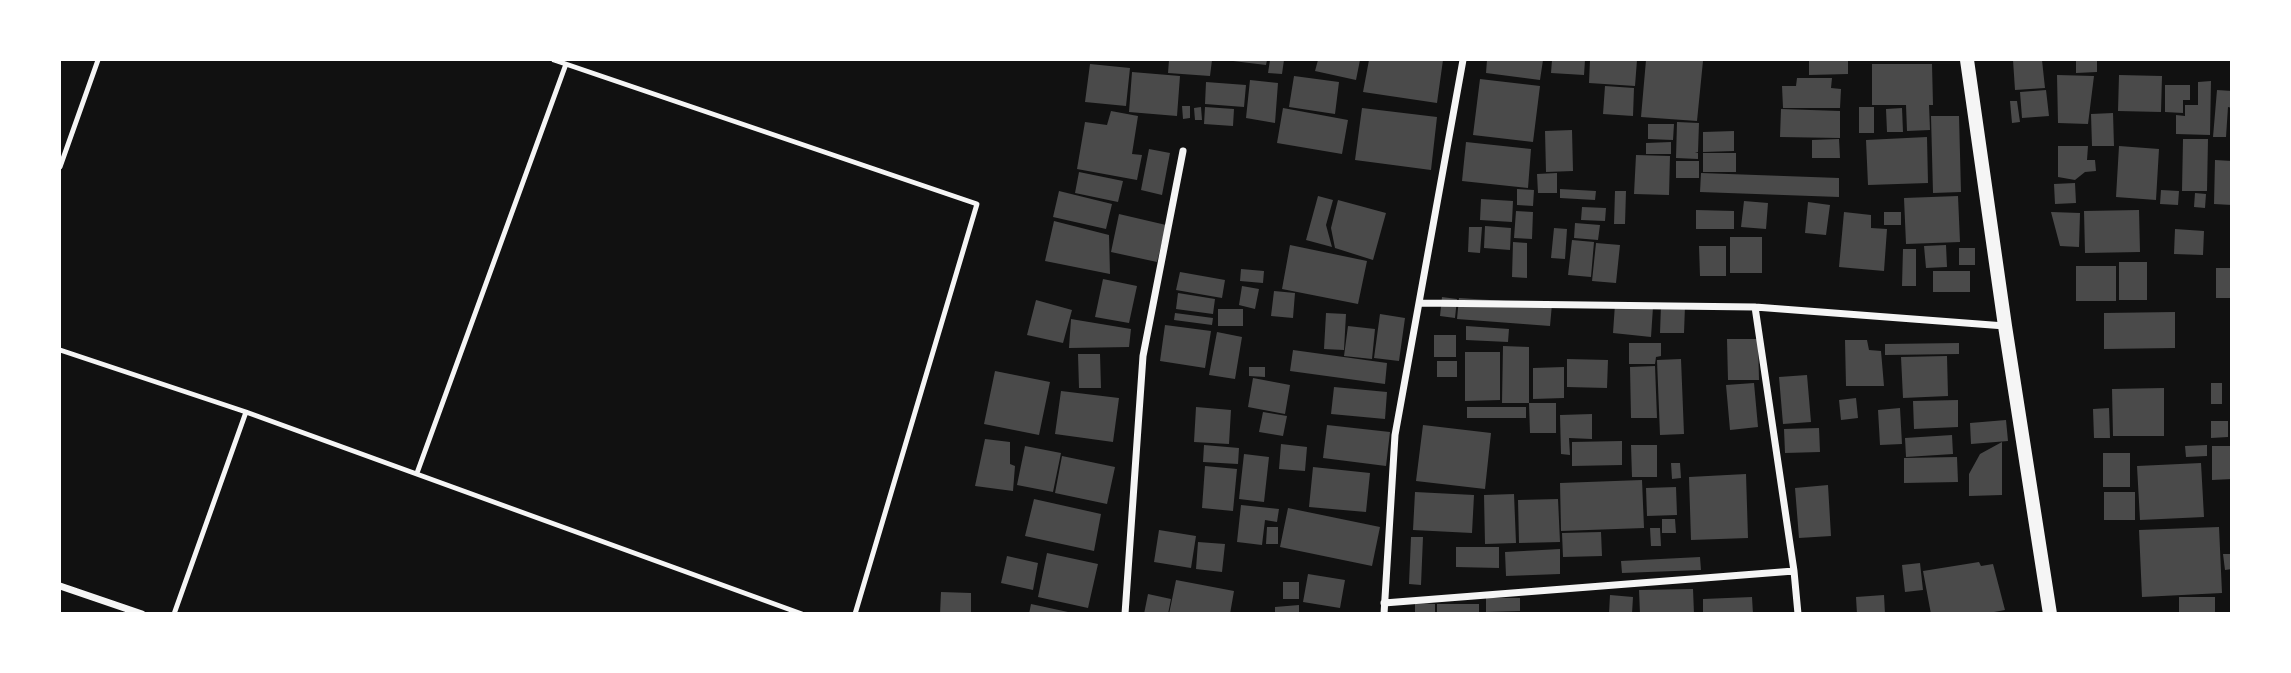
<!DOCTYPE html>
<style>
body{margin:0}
#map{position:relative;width:2291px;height:673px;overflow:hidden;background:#111;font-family:"Fira Sans Condensed",sans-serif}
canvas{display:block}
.frame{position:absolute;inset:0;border:61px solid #fff;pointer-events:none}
</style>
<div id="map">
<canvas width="2291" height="673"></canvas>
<div class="frame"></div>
</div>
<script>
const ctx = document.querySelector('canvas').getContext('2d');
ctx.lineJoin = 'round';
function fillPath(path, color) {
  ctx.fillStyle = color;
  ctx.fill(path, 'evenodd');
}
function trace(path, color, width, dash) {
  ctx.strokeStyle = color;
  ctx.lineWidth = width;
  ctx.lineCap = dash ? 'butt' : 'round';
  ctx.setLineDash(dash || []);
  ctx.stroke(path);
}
fillPath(new Path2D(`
 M1169,60h43l-2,16 -42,-3z
 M1233,60h34l-1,5 -33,-4z
 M1270,60h14l-2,14 -14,-1z
 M1318,60h42l-4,20 -41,-9z
 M1369,60h74l-6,43 -74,-11z
 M1487,60h56l-3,20 -54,-7z
 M1552,60h33l-1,15 -33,-2z
 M1590,60h47l-2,26 -46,-3z
 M1646,60l57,1 -6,60 -56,-4z
 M1809,60h39v14l-39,1z
 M2013,60h29l3,28 -30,2z
 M2076,60h21v12l-21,1z
 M1090,64l40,4 -4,38 -41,-4z
 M1872,64h60l1,41h-4l1,25 -23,1 -1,-26h-34z
 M1132,72l48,4 -3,40 -48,-4z
 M2057,75l37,1 -6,48 -30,-1z
 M2119,75l43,1 -1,36 -43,-1z
 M1294,76l45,6 -4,32 -46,-7z
 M1797,78h35l-1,10 10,1 -1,19h-57l-1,-22h14z
 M1480,79l60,7 -7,56 -60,-7z
 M1250,80l28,3 -3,40 -29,-5z
 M2211,81l-1,54 -34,-1v-19l9,1v-11h13v-23z
 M1206,82l40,3 -2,22 -39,-3z
 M2165,85h25v15h-7v13l-18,-1z
 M1605,86l29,2 -1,28 -30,-2z
 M2046,90l3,26 -27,2 -2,-26z
 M2217,90l15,1v17l-4,-1 -2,30h-13z
 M2010,101h7l3,21 -8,1z
 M1182,106h8v12l-7,1z
 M1201,107l1,13h-7l-1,-12z
 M1205,107l29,2 -1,17 -29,-2z
 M1859,107h15v26h-15z
 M1283,108l65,12 -6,34 -65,-11z
 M1362,108l75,9 -6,53 -76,-10z
 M1902,108l1,24h-16l-1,-23z
 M1781,109l59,2v27l-60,-1z
 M1111,111l27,5 -6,38 10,1 -5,25 -60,-11 8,-47 22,3z
 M2113,113l1,33h-22l-1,-32z
 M1931,116h28l2,76 -28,1z
 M1677,122l22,1 -1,29h-3l3,1v6l-22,-1z
 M1648,124h26l-1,16 -25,-1z
 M1572,130l1,41 -27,1 -1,-41z
 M1734,131v20l-31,1v-20z
 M1927,137l1,46 -60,2 -2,-45z
 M1839,139l1,19h-28v-18z
 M2183,139h25l-1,52h-25z
 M1466,142l65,7 -3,39 -66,-7z
 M1671,142v12h-25v-11z
 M2058,146h30l-1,14h8l1,11 -11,1 -10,8 -17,-3z
 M2119,146l40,3 -3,51 -40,-3z
 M1149,149l21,4 -8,42 -21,-5z
 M1703,153h33v19h-33z
 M1636,155l34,1 -1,39 -35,-1z
 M2215,160l17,1v44l-18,-1z
 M1676,161h23v17h-23z
 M1079,172l44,9 -5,21 -43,-9z
 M1557,173v20h-19l-1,-19z
 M1701,173l138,5v19l-139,-5z
 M2075,183l1,20 -21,1 -1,-20z
 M1517,189l17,1 -1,16 -16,-1z
 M1560,189l36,2 -1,9 -35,-2z
 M2161,190l18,1 -1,14 -18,-1z
 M1059,191l53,13 -6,25 -53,-12z
 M1615,191h11l-1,33h-11z
 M2195,193l11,1 -1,14 -11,-1z
 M1318,196l15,4 -7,25 6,22 -26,-7z
 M1958,196l2,46 -54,2 -2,-46z
 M1481,199l32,2 -1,21 -32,-2z
 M1338,200l48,13 -13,47 -38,-12 -4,-20z
 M1744,201l24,2 -2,26 -25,-2z
 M1808,202l22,3 -4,30 -21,-2z
 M1582,207l24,1 -1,13 -24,-1z
 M1696,210l38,1v18h-38z
 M2139,210l1,42 -55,1 -1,-42z
 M1516,211l17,1 -1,27 -18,-1z
 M1844,212l27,3v13l16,1 -3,42 -45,-4z
 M1884,212h17v13h-17z
 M2051,212l29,1 -1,34 -19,-1z
 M1119,214l47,11 -9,37 -46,-10z
 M1054,221l55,14 1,39 -65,-13z
 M1575,223l25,2 -2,15 -24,-2z
 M1485,226l26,2 -1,22 -26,-2z
 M1469,227h13l-2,26 -12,-1z
 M1554,228l13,1 -2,30 -14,-1z
 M2175,229l29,2 -1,24 -29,-1z
 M1730,237h32v36h-32z
 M1572,240l22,2 -3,35 -23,-2z
 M1513,242l14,1v35l-15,-1z
 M1596,243l24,2 -4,38 -24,-2z
 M1290,245l77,16 -9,43 -76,-15z
 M1946,245l1,22 -21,1 -2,-22z
 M1699,246h27v30h-26z
 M1959,248h16v17h-16z
 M1903,249h13v37h-14z
 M2119,262h28v38h-28z
 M2076,266h40v35h-40z
 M2216,268h16v30h-16z
 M1241,269l23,2 -1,12 -23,-2z
 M1933,271h37v21h-37z
 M1180,272l45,8 -3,18 -46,-8z
 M1103,279l34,7 -8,37 -34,-6z
 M1242,286l17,3 -4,20 -16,-4z
 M1274,291l21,2 -2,25 -22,-2z
 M1178,293l37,6 -2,15 -37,-5z
 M1442,297l15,2 -2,19 -15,-2z
 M1459,298l93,6 -2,22 -93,-7z
 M1036,300l36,10 -9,33 -36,-8z
 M1615,304l38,3 -2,30 -38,-4z
 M1661,305l24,1 -1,27h-24z
 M1218,309h25v17h-25z
 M2175,312v36l-71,1v-36z
 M1175,313l38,5 -1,7 -38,-5z
 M1326,313l20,1 -2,36 -20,-1z
 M1380,314l25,4 -6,43 -25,-3z
 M1071,319l60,10 -2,18 -60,1z
 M1165,325l46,6 -6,37 -45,-7z
 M1348,326l27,3 -3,30 -28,-3z
 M1466,326l43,3 -1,13 -42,-2z
 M1217,332l25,5 -7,42 -26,-4z
 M1434,335h22v22h-22z
 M1727,339h31l1,41h-31z
 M1845,340h22l2,10 12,1 3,35h-38z
 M1629,343h32v13l-5,1 -1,7h-26z
 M1959,343v11l-74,1v-11z
 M1503,346l26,1v56h-27z
 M1293,350l94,13 -2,21 -95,-13z
 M1465,352h35v48l-35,1z
 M1078,354h22l1,34h-22z
 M1947,356l1,40 -45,2 -2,-41z
 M1567,359l41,1 -1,28 -40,-1z
 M1681,359l3,75 -24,1 -3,-75z
 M1437,361h20v16h-20z
 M1655,366l2,52h-26l-1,-51z
 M1249,367h16v10l-16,-1z
 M1564,367v31l-31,1v-31z
 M995,371l55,11 -11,53 -55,-11z
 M1807,375l4,47 -28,2 -4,-47z
 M1253,378l37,7 -5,29 -37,-7z
 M1754,383l4,44 -28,3 -4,-45z
 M2211,383h11v21h-11z
 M1334,387l53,5 -2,27 -54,-5z
 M2164,388v48h-51l-1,-47z
 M1061,391l58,7 -6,44 -58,-8z
 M1856,398l2,20 -17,2 -2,-20z
 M1958,400v27l-44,2 -1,-28z
 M1529,403h27v30h-26z
 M1196,407l35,3 -2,34 -35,-2z
 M1467,407h59v11h-59z
 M1900,408l2,36 -22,1 -2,-35z
 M2109,408l1,30h-16l-1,-29z
 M1263,412l24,4 -4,20 -24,-4z
 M1592,414v25l-23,-1 1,17 -9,-1 -1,-39z
 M2006,420l2,21 -37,3 -1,-21z
 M2211,421h17v16l-17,1z
 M1327,425l63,7 -4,34 -63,-8z
 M1423,425l68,8 -6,56 -69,-8z
 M1819,428l1,24 -35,1 -1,-24z
 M1952,435l1,19 -47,3 -1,-19z
 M985,439l25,3v22l5,2 -2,25 -38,-5z
 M1622,441v24l-50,1v-24z
 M2002,442v53l-33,1v-22l11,-20z
 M1281,444l26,3 -2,24 -26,-2z
 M1204,445l35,3 -1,16 -35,-2z
 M1631,445h26v32h-25z
 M2207,445v11l-21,1 -1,-11z
 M1025,446l36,7 -8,39 -36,-7z
 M2212,446h20v33l-20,1z
 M2103,453h27v34h-27z
 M1244,454l25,3 -5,45 -25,-3z
 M1062,456l53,11 -8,37 -52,-11z
 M1957,457l1,25 -54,1v-25z
 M1671,463h9l1,15 -9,1z
 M2201,463l3,54 -64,3 -3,-54z
 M1205,466l32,3 -4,42 -31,-3z
 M1313,467l57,6 -4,39 -57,-5z
 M1746,474l2,64 -57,2 -2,-63z
 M1642,480l2,48 -83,3 -1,-48z
 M1828,485l3,51 -32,2 -4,-50z
 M1676,487l1,28 -30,1 -1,-28z
 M1415,492l59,3 -2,38 -59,-3z
 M2104,492h31v28h-31z
 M1514,494l2,49 -31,1 -1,-49z
 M1034,499l67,15 -7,37 -69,-15z
 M1558,499l2,43 -41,1 -1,-43z
 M1241,505l38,4 -2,13 -12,-2 -3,25 -25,-3z
 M1288,508l92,19 -8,39 -92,-19z
 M1662,519h13l1,14h-14z
 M1267,527h11v17h-12z
 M2219,527l3,66 -80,4 -3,-67z
 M1650,528h10l1,18h-10z
 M1159,530l37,6 -5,32 -37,-6z
 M1601,532l1,24 -39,1 -1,-24z
 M1411,537h12l-2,48 -12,-1z
 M1198,542l27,2 -3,28 -26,-3z
 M1456,547h43v21l-43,-1z
 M1560,549v25l-54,2 -1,-24z
 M1047,553l51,11 -10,44 -50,-11z
 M2223,554h9v15l-7,1z
 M1007,556l31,7 -5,27 -32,-7z
 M1700,557l1,13 -79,3 -1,-12z
 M1979,562l2,4 12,-2 12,46 -11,2v2h-63l-8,-43z
 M1920,563l3,27 -18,2 -3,-27z
 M1308,574l37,6 -5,28 -37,-6z
 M1176,580l58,11 -4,23h-61z
 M1283,582h16v17h-16z
 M1693,589l1,25h-54l-1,-24z
 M941,592l30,1v21h-31z
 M1148,594l23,5 -3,15h-24z
 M1610,595l23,2 -1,17h-23z
 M1884,595l1,19h-28l-1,-17z
 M1752,597l1,17h-50v-15z
 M2179,597h36v17h-36z
 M1486,598h34v13l-34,1z
 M1415,603l20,1v10h-20z
 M1031,604l37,8v2h-39z
 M1437,604h42v10h-42z
 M1299,605v9h-24v-7z`), '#4a4a4a');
trace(new Path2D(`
 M554,60l423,144 -122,410
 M60,167l38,-107
 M60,350l186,62 556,202
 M417,473l149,-409
 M174,614l72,-202`), '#f5f5f5', 5);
trace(new Path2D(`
 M1420,303l335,4 250,19
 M1755,307l39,264 4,43
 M60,586l82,28
 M1384,603l410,-32
 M1125,614l18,-258 40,-205
 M1384,614l11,-179 68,-375`), '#f5f5f5', 7);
trace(new Path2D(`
 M1967,60l38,266 45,288`), '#f5f5f5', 14);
</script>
